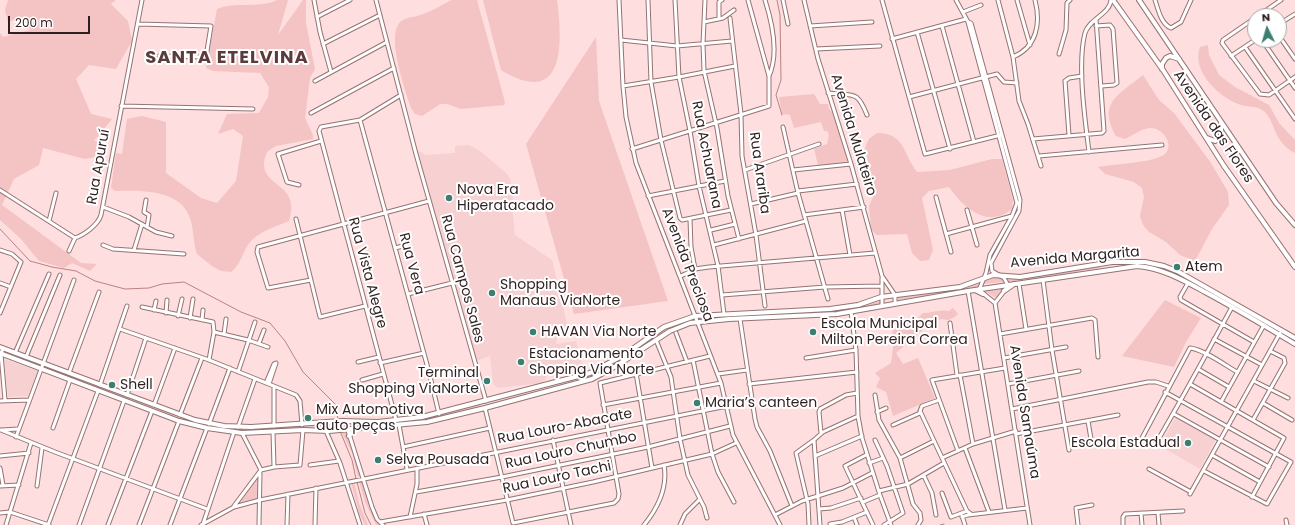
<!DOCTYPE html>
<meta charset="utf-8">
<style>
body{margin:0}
#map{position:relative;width:1295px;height:525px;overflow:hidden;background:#fedede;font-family:Poppins,sans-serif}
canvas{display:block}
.north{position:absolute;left:1247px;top:8px;width:40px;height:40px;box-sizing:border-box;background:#fff;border:1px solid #aba5a6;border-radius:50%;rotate:355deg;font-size:11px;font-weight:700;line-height:16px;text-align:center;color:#2e1f20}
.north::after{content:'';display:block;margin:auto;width:14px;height:18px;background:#3c7f71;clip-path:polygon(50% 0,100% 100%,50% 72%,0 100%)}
.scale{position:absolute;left:8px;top:16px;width:82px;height:18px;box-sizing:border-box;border:2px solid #2e1f20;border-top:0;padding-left:5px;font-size:12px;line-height:14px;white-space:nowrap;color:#2e1f20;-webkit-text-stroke:3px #fff;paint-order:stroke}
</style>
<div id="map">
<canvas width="1295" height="525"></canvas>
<div class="north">N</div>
<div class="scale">200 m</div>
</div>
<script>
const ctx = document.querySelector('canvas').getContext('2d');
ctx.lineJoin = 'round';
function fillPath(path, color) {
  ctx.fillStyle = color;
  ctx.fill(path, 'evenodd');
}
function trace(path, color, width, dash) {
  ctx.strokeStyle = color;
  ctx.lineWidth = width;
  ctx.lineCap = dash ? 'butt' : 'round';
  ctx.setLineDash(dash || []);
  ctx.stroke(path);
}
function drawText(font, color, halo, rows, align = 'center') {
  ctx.font = font + ' Poppins,sans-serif';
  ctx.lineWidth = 4;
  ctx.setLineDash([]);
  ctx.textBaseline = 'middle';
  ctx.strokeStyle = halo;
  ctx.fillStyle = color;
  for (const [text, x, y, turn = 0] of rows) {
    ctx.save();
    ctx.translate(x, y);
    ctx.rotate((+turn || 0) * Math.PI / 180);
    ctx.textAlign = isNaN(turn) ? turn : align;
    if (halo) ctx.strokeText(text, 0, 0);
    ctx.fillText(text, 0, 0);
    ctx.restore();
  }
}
fillPath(new Path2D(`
 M469,145l11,6 25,21 5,6 3,18 -1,10 3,29 37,25 15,64 -3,7 -7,6 -1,7 20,-3 8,32 -15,-1 -22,3 -2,5 -4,3 -43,5 -5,-4 -3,-28 -14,5 -2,-5 -57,-206 9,5 29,-2v-7z
 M4,359l34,12 -10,25 -20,1z
 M1175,418l41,21 -16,30 -40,-23z`), '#f7d0d1');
fillPath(new Path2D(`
 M8,0h108l-5,4 17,17 4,20 -16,28 -27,-4 -13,14 15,35 21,5 -18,22 12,2 -4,13 -17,3 -42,-11 -4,17 -25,14 -12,26 79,58 16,1 -7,7 -18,-8 -8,5 -25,-7 -18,-22 -21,-19v-187l3,4 27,-7 -5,-14 -17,6 -3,-12z
 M277,0h11l-10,35 25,-35h3v23l9,46 -5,9 -5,40 8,17v4l-37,7 -8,5c-2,3 -4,8 -4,12 -1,25 37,20 25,58 -12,5 -28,10 -37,19 -10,10 -9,22 -21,32l-10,-1 -9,-5 -15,-12c-4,-12 -3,-24 -7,-36 -9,-29 -51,-28 -75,-27l-4,-3 5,-35 6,1 5,-35 15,-3 24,6v51l35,25 16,5 19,-22 7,-45 -10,-7 -15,5 9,-20 32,-1 9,-16 1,-10 -9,-14 -47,-2 -7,-3 11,-59c19,-8 42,0 60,-9z
 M451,0h26l28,102 -1,3 -43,4 -14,-5h-7l-18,12 -7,-2 -4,-6c-5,-17 -28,-77 -8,-88 5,-3 14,-3 20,-6 10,-3 19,-9 28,-14z
 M483,0h74c6,44 8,109 -56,70z
 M596,37l3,64 69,200 -94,13 -48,-170z
 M1208,45l1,10 10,20 16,12 34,18 10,18 16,17v13c-23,-11 -20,-36 -33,-43 -5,-4 -15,-3 -21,-5 -21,-7 -50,-33 -41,-58z
 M1143,75l16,25 15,13 37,50 17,29 1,13 -17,24 -17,32 -15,-6 -14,-13 -17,-10 -6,-7 -3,-9 4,-19 -2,-9 -8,-6 -29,-8 -7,-7c15,-3 56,-4 67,-13 10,-10 -3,-27 -15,-26 -9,1 -17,7 -25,11l-9,-3c-19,-34 4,-42 27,-61z
 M814,94l6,10h8l1,5 5,5 15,49 -31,2 -4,-16 13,-5 2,-9 -2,-4h-3l-3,-9 -27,6 -4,-13 -8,-1 -3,-17z
 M877,133c28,0 26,21 40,39l33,-2 42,-11h10l11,41 -1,9c-25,20 -48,-1 -63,-22l-20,4 -7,7 11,52 -4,10 -9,1 -8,-8 -5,-19 -31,1 -5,-7 -2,-22 4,-9v-10l-8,-39 4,-9z
 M1140,264l18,1 20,8 94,54h-2l-93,-52 -19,-8z
 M1100,266v2l-91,15 -3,-5 13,1z
 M998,276l5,2v4l-20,2 5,-7z
 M979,283l-1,5 -80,12v-5l49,-5z
 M1005,288l-9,10 -11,-7z
 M880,299l1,5 -65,10 -114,4 134,-8z
 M1165,300l36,18 -15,24 -12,25 -52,-11z
 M953,308l5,6 -3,3 -7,3 -7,-1 -16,9 -29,25 7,11 15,-6 17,40 -42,18 -7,-24 -10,-5 4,-9 -5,-5 16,-10 2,-15 -1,-28 21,3 4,-2 1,-3 5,-5c10,0 15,-4 26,-2z
 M693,319v2c-10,3 -20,6 -29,11 -16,8 -64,51 -80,46l23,-10 56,-38z
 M5,351l35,13v1l-35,-13z
 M46,366l133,50 71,13 75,-5v4l-75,3 -41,-4 -37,-12 -127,-47z
 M480,405l1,2 -53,13 -79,7v-4c46,0 86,-7 131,-18z
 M331,424h10l2,2 -14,3 -2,-2z
 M342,433h4l16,43 -4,1 -6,-24z
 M259,475l-2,24 -18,5 -1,-2z
 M362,480l10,30 11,15h-7l-11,-23 -6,-20z
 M351,482h3l5,21 9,22h-3l-6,-12z`), '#f4c3c4');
trace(new Path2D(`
 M777,0l3,15 1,65 -5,15 6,20
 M0,229l30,32 22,6 24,4 19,10 30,8 24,-1 13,-4 22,-2 57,30 29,11 15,18 18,31 33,33 2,15
 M340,431l12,29 4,19
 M357,482l8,31 6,12
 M940,525l4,-1`), '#bb8183', 1);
const minor = new Path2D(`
 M314,0l6,32 11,40
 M376,0l40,154 70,247
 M619,0l4,86 3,31 10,46 85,220 12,52 47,90
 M648,0l3,82 10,58 19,78 2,2 49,-10
 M675,0l4,77 11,54 9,55 19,80 6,48
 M705,0l-2,44 1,27 13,57 11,68 11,43
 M765,0c7,22 14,54 4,76
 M783,0l5,24
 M804,0l14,59 33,105 31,112 13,19v8
 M882,0l43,154 76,-19
 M956,0l12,22 49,181 -5,13 -22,39 -4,18 -7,17 16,13
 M998,0l15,57 6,44 9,23 13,42
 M1017,0l13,45
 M1155,0c3,9 6,24 16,28l10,-6 10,-22
 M963,12l18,-7
 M1258,16l23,-16
 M317,17l33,-17
 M730,18l11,96 1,42 14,79 9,71
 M1255,18l-32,22 -1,3 38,51 9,1 26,-18
 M719,19v-17l3,-2
 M704,22l19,-4 11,-8
 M968,22l3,1 49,177 -1,11 -28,52 1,8 12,7 4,7
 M138,24l73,2 -5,31 -47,-1
 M1279,24l16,-10
 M810,26l62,-4
 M942,26l32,116
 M1096,26l14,-1 3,4 4,54 -3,2 -12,1
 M917,32l33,117
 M1279,36l16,23
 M892,39l74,-20
 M621,40l56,6 55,-5
 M1262,40l33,48
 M323,44l57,-29
 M1245,47l50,72
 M816,49l64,-3
 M1059,54l7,-24 1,-27 3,-3
 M1231,56l24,-16
 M1013,57c24,-10 28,-34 22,-57
 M315,81l72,-39
 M623,86l56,-9 56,-11
 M828,93c26,3 29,-3 39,22
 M909,97l88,-23 7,8 13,1
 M121,106l132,3
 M311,113l83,-45
 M360,120l69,252 10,42
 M783,127l15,66 30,106
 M1069,135l-4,-54 4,-3 13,-2
 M1033,139l69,-6 2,-2 -8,-112
 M632,149l137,-43v-30l-21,-76
 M1089,152c-4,-33 -12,-88 -4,-119 4,-14 25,-19 26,-33
 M1039,156l123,-11
 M745,170l74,-26
 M793,170l58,-6
 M299,185l-12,-3 -9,-28 43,-13
 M0,190l75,48
 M798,191l59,-7
 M648,196l77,-15
 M936,197l15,55
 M146,200l-2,12 5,3 -2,12
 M751,204l47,-11
 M103,207l26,10 27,15 16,4
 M842,210l8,45
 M967,210l10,35
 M804,215l60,-8
 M296,219l24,98 45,-11
 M690,219l1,28 4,22
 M49,221l7,-28
 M711,230l24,-6
 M946,234l66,-18
 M75,238c9,-3 23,-13 26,-23l41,-215
 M103,245l10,4 71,5
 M714,245l92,-24
 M395,248l12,-3
 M0,250l12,4 9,8 -21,51
 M134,250l8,-26
 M69,251l6,-13
 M681,276l14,-7 14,-2 166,-14
 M882,278v27
 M311,280l-43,8 -11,-36 1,-5 171,-46
 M1043,280l9,70 17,100
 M0,283l11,4
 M1188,283l-8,14 1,3 73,42
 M1019,284l7,45
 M1005,290l-10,13 35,222
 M968,291l37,219
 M408,294l44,-11
 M722,295l103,-8 56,-1
 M142,307l71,15 1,10 -5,28
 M1232,307c-25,46 -50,92 -77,138l-13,-7 48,-90c13,1 35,17 47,24
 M154,310l2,-9
 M851,312l5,38 2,66 4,22 18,57 11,30
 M166,313l1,-13
 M178,316l4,-17
 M190,318l3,-19
 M740,319l15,100 2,8 13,24 22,55
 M202,320l1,-10
 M950,323l7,52
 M120,329l89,31 87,35 4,6 2,24
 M214,332l34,8 20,7
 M676,333l11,29
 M224,334l2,-15
 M1000,334l92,-16 3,2 3,37
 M1214,339l48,26
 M656,340l15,37 9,62 8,36 16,32 3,11
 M259,343l5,-13
 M3,348l-2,6 4,46
 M15,353l34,-79
 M26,357l34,-82
 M806,358l50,-8
 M1004,358l62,-11
 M693,360l19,94 6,18 16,30
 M358,362l21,-5
 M380,363l44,-10
 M1198,369l31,18
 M238,372l17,-50
 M69,373l30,-81
 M636,373l16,95
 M718,374l29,-4
 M960,375l13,69
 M362,380l21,-6
 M1254,381l34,17
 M266,383l8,-19 2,-1 -7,21
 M749,384l108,-12
 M1008,384l71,-13
 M1190,384l94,54 -32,59
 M100,385l27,-79
 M1165,392l126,70 -24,42 -63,-33
 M127,395l19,-57
 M875,395l4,25 21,38 13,46 7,9 1,7 -3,5
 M939,400l-17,6 -2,5 47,100 4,3
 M0,401l29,-1
 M1221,402l43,-77
 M1263,403l29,17
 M154,405l21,-57
 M603,405l118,-22
 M485,408l28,115 101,-20 4,-4 1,-5 -19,-111 110,-27
 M1012,409l136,-27h8l12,4
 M877,412l9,-4
 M1174,414l95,53
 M180,415l22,-57
 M396,420l-77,-289 2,-4 39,-7 41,-25
 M1253,420l32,-57 -1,-5 -14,-7
 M345,421l27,86 5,12 6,6
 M1088,421l4,24
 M325,423l1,8 14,32 20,62
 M209,424l21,-56
 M399,425l8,44
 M893,425l27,-12
 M274,426v-39
 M238,427l17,-48
 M53,428l17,-48
 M1,430l54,22 152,57
 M2,430l16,-1
 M273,432l1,35
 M242,433l19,37
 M821,433l-2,-21 1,-3 26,-14 11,-2
 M1016,434l102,-19
 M16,437l58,-157
 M553,440l18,85
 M814,440l6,85
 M875,440l12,26 16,47 -19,12
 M403,447l87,-19
 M965,448l24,64
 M958,451l-26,-71 73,-12
 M866,455l-21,11 28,59
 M1212,455l48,27
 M0,456l29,-3
 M815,456l47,-20
 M900,458l34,-17
 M942,458l31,-14 43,-13
 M869,463l14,-5
 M310,465l29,-4
 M0,468l3,17
 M1149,469l42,23
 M924,476l8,17 4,22
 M0,486l19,-1
 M37,486l5,-38
 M879,491l29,-7 36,-21
 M416,492l86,-15 146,-30 82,-21
 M942,493l9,24 16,-6
 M1190,494l90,-161
 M863,502l17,-7
 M234,506l27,-36 13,-3 26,-2 3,-35
 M819,509l12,-1 30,-10
 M0,513l10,-1 39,13
 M1141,513l1,12
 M1158,513l1,12
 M424,514l3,11
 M775,515l27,-14 41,-13 29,-15
 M962,516l3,9
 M410,517l7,-33v-16
 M854,517l3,8
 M962,517l6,-2 59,-7
 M1286,520l1,5
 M380,522l127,-22 86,-18 119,-28 24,-11
 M203,524l31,-92
 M830,524l12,-2 25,-10
 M6,525l25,-82
 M48,525l50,-134
 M79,525l45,-124
 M108,525l44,-114
 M139,525l40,-104
 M170,525l37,-97
 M201,525l33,-18 26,-7 467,-94
 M259,525l1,-52
 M287,525l1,-31
 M315,525l1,-37
 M644,525c14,-17 24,-37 20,-60
 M680,525l5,-11 15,-15
 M809,525l-1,-21 -12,-51 18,-13 9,-8 35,-16
 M1078,525l-2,-17 16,-3
 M1123,525v-8l2,-3 58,-3`);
const major = new Path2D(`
 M1113,0l50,70 61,96 71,101
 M1139,0l137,203 19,22
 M1162,69v-5l4,-6 4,-2 9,3
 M1207,138l8,3 6,-3v-15
 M975,290l8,4
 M1004,291l10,-7
 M0,347l195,73 29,6 27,1 91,-6 36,1 44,-5 168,-44 34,-18 40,-28 31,-11 135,-7 28,-4 23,-8 79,-10 33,-12 27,2 92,-15h33l19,4 15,6 116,66
 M0,353l179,68 28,7 35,5 61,-3 26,1 98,-9 58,-14 107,-29 24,-13 54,-35 20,-8 39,-4 108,-5 131,-23 169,-25c25,2 46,14 68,26 30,16 60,34 90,52
 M349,436l6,-7`);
trace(minor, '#967373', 5);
trace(major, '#967373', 6);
trace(minor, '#fff', 3);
trace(major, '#fff', 4);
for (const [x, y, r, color] of [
 [449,198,4,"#3c7f71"],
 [1177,267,4,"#3c7f71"],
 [492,293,4,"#3c7f71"],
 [533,332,4,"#3c7f71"],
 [813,332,4,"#3c7f71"],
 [521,362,4,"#3c7f71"],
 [487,381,4,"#3c7f71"],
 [112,385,4,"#3c7f71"],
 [697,403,4,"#3c7f71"],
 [308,418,4,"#3c7f71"],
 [1188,443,4,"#3c7f71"],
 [378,460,4,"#3c7f71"]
]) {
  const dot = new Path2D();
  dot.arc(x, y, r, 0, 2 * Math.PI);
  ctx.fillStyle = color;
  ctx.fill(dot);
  trace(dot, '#fff', 1.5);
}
drawText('14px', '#2e1f20', '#fff', [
 ["Avenida das Flores",1213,127,56],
 ["Avenida Mulateiro",853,135,73],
 ["Rua Achuarana",706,155,79],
 ["Rua Apuruí",99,167,-80],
 ["Rua Arariba",759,173,82],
 ["Avenida Margarita",1075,258,-5],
 ["Rua Vera",411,264,75],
 ["Avenida Preciosa",687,265,69],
 ["Rua Vista Alegre",367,273,75],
 ["Rua Campos Sales",462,279,75],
 ["Avenida Samaúma",1024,412,81],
 ["Rua Louro-Abacate",565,427,-11],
 ["Rua Louro Chumbo",571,451,-12],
 ["Rua Louro Tachi",557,478,-12]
]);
drawText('14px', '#2e1f20', '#fff', [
 ["Nova Era",457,190],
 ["Hiperatacado",457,206],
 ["Atem",1185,267],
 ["Shopping",500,285],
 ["Manaus ViaNorte",500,301],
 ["Escola Municipal",821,324],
 ["Milton Pereira Correa",821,340],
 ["HAVAN Via Norte",541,332],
 ["Estacionamento",529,354],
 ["Shoping Via Norte",529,370],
 ["Terminal",479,373,"right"],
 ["Shopping ViaNorte",479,389,"right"],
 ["Shell",120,385],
 ["Maria’s canteen",705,403],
 ["Mix Automotiva",316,410],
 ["auto peças",316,426],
 ["Escola Estadual",1180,443,"right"],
 ["Selva Pousada",386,460]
], 'left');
ctx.letterSpacing = '1px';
drawText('bold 18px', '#5b3c3d', '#fff', [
 ["SANTA ETELVINA",227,58]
]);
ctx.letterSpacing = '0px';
</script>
